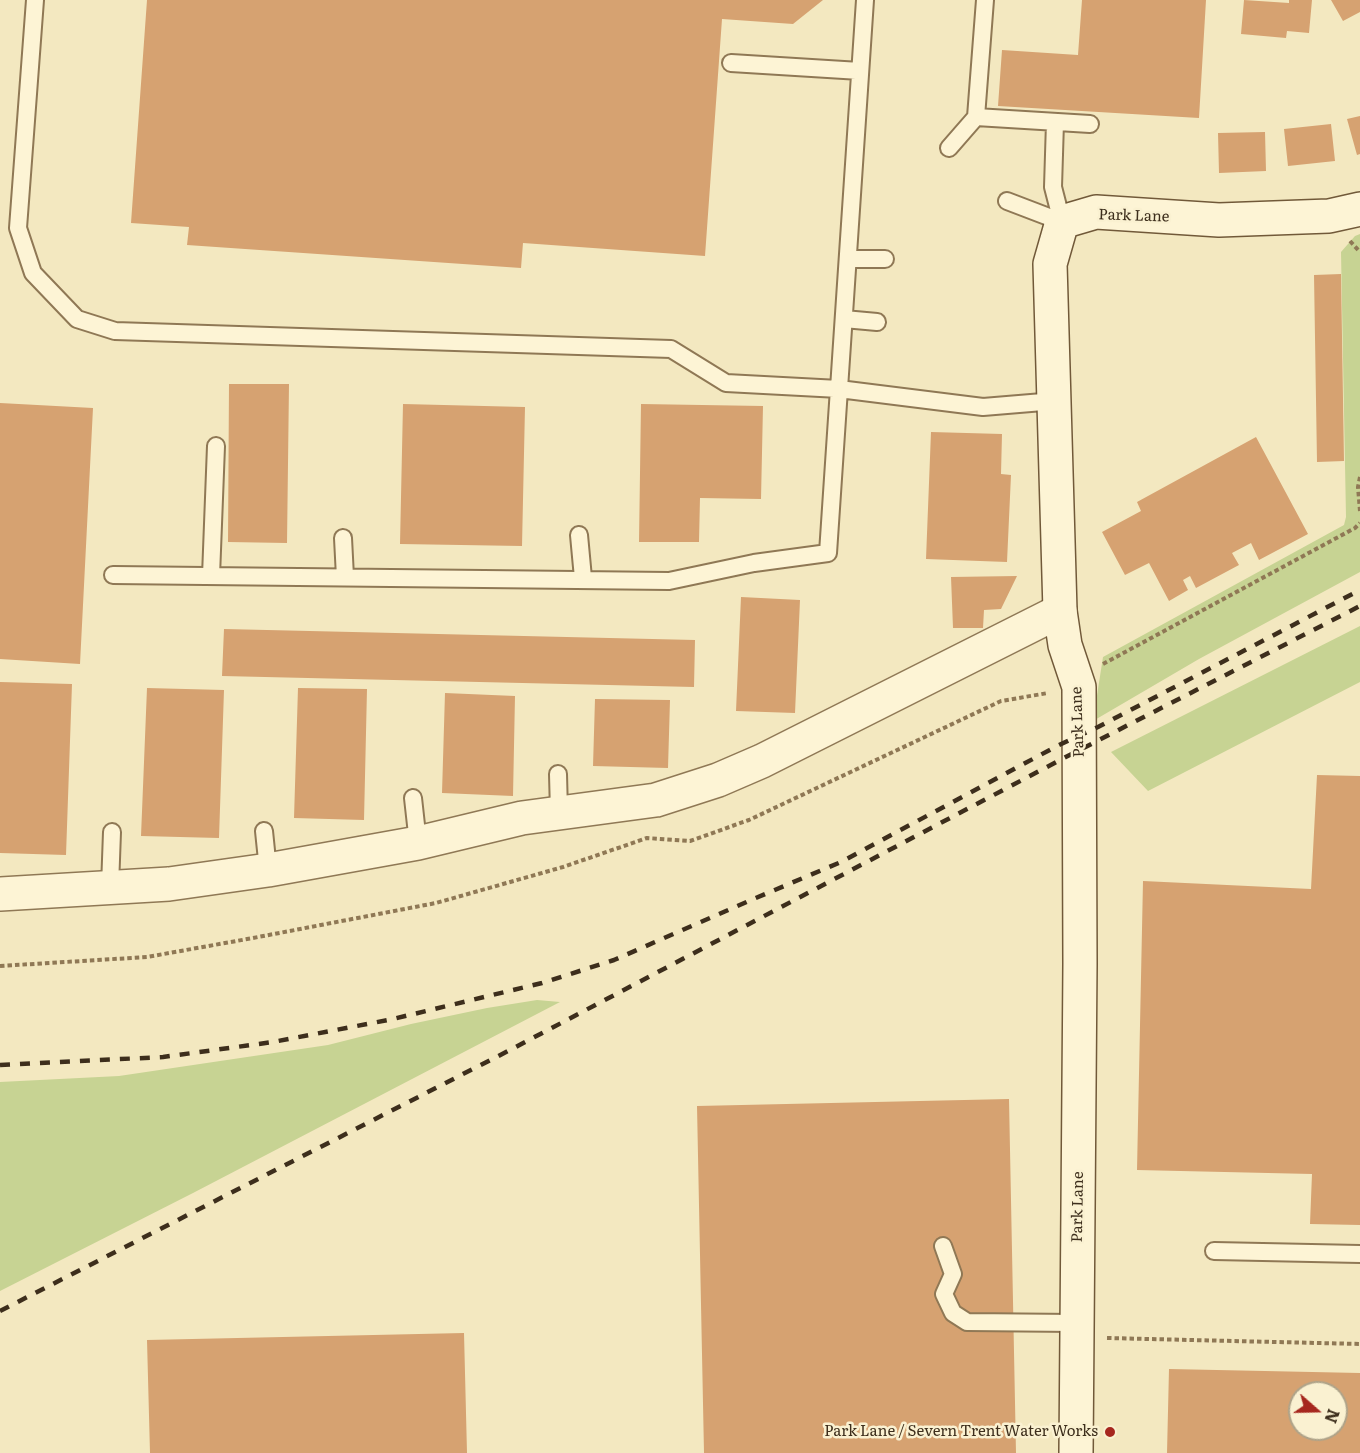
<!DOCTYPE html>
<style>
body{margin:0}
#map{position:relative;width:1360px;height:1453px;overflow:hidden;background:#f3e8c0;font-family:Literata,serif}
canvas{display:block}
.north{position:absolute;left:1288px;top:1381px;width:60px;height:60px;box-sizing:border-box;background:#faf1d1;border:2px solid #aea389;border-radius:50%;rotate:110deg;font-size:16px;font-weight:700;line-height:24px;text-align:center;color:#3d2e1c}
.north::after{content:'';display:block;margin:auto;width:21px;height:27px;background:#a6271e;clip-path:polygon(50% 0,100% 100%,50% 72%,0 100%)}
</style>
<div id="map">
<canvas width="1360" height="1453"></canvas>
<div class="north">N</div>
</div>
<script>
const ctx = document.querySelector('canvas').getContext('2d');
ctx.lineJoin = 'round';
function fillPath(path, color) {
  ctx.fillStyle = color;
  ctx.fill(path, 'evenodd');
}
function trace(path, color, width, dash) {
  ctx.strokeStyle = color;
  ctx.lineWidth = width;
  ctx.lineCap = dash ? 'butt' : 'round';
  ctx.setLineDash(dash || []);
  ctx.stroke(path);
}
function drawText(font, color, halo, rows, align = 'center') {
  ctx.font = font + ' Literata,serif';
  ctx.lineWidth = 5;
  ctx.setLineDash([]);
  ctx.textBaseline = 'middle';
  ctx.strokeStyle = halo;
  ctx.fillStyle = color;
  for (const [text, x, y, turn = 0] of rows) {
    ctx.save();
    ctx.translate(x, y);
    ctx.rotate((+turn || 0) * Math.PI / 180);
    ctx.textAlign = isNaN(turn) ? turn : align;
    if (halo) ctx.strokeText(text, 0, 0);
    ctx.fillText(text, 0, 0);
    ctx.restore();
  }
}
fillPath(new Path2D(`
 M1360,234v338l-161,87 -106,62 10,-64 241,-132 2,-8 -5,-265 14,-16z
 M1360,626v56l-212,109 -37,-39z
 M537,1000l23,2 -367,191 -193,98v-209l119,-6 209,-31 83,-21 76,-16z`), '#c7d393');
fillPath(new Path2D(`
 M147,0h676l-30,24 -71,-5 -17,237 -182,-13 -2,25 -334,-23 2,-18 -58,-4z
 M1082,0h124l-7,118 -201,-12 4,-56 76,5z
 M1244,0l45,3v-3h23l-3,33 -22,-2 -1,7 -45,-4z
 M1331,0h29v12l-17,9z
 M1360,116v38l-3,1 -10,-36z
 M1331,124l4,37 -47,5 -4,-37z
 M1265,132l1,39 -47,2 -1,-40z
 M1341,274l3,187 -27,1 -3,-187z
 M229,384h60l-2,159 -59,-1z
 M0,403l93,5 -13,256 -80,-5z
 M403,404l122,3 -3,139 -122,-2z
 M641,404l122,2 -2,93 -61,-1 -1,44h-60z
 M931,432l71,2 -1,40 10,1 -4,87 -81,-3z
 M1256,437l52,97 -49,26 -8,-17 -19,10 7,12 -43,23 -6,-12 -7,4 5,10 -19,11 -20,-38 -24,12 -23,-43 39,-21 -4,-9z
 M1017,576l-16,33 -17,1 -1,18h-30l-2,-51z
 M741,597l59,3 -5,113 -59,-2z
 M224,629l471,11 -1,47 -472,-11z
 M0,682l72,2 -6,171 -66,-2z
 M147,688l77,2 -5,148 -78,-2z
 M298,688l69,1 -3,131 -70,-2z
 M445,693l70,3 -2,100 -71,-3z
 M595,699l75,1 -2,68 -75,-2z
 M1317,775l43,1v449l-50,-1 2,-50 -175,-4 6,-289 168,8z
 M1009,1099l7,354h-312l-7,-347z
 M464,1333l3,120h-317l-3,-113z
 M1169,1369l191,4v80h-193zM1300,1393h36v36h-36z`), '#d6a271');
const lane = new Path2D(`
 M35,0l-17,228 15,45 44,46 38,12 556,18 55,34 113,6 144,18 72,-6
 M985,0l-9,117 114,7
 M731,63l129,8
 M1055,122l-2,65 9,35
 M949,148l27,-31
 M1007,201l55,21
 M848,259h37
 M844,319l33,3
 M579,535l4,43
 M343,538l2,39
 M113,575l556,6 85,-18 74,-10 37,-553
 M211,576l5,-130
 M558,774l1,38
 M413,798l5,45
 M264,831l4,39
 M110,887l2,-55
 M943,1246l10,28 -9,20 9,19 14,9 109,1
 M1214,1251l146,3`);
const street = new Path2D(`
 M0,894l169,-10 99,-14 150,-27 104,-25 134,-18 62,-20 44,-19 298,-150`);
const secondary = new Path2D(`
 M1076,1453l4,-489 -1,-277 -14,-42 -5,-34 -10,-347 12,-42 34,-10 123,8 110,-4 31,-7`);
trace(lane, '#8f7855', 20);
trace(street, '#8f7855', 36);
trace(secondary, '#715939', 36);
trace(new Path2D(`
 M1350,241l10,11
 M1360,477l-2,10 2,24
 M1103,664l252,-136 5,-5
 M0,966l147,-9 106,-19 183,-35 127,-36 84,-29 43,3 59,-21 252,-119 47,-8
 M1107,1338l253,6`), '#8f7855', 4, [4.5, 3]);
trace(lane, '#fdf4d5', 16);
trace(street, '#fdf4d5', 33);
trace(secondary, '#fdf4d5', 33);
trace(new Path2D(`
 M0,1065l163,-8 110,-15 120,-23 149,-36 72,-23 137,-60 90,-38 216,-116 41,-19 262,-137
 M0,1311l510,-261 552,-291 298,-153`), '#3d2e1c', 4.5, [10, 10]);
for (const [x, y, r, color] of [
 [1110,1432,6,"#a6271e"]
]) {
  const dot = new Path2D();
  dot.arc(x, y, r, 0, 2 * Math.PI);
  ctx.fillStyle = color;
  ctx.fill(dot);
  trace(dot, '#faf1d1', 2);
}
drawText('15px', '#3d2e1c', '#faf1d1', [
 ["Park Lane",1134,216,2],
 ["Park Lane",1078,722,-92],
 ["Park Lane",1078,1207,-89]
]);
drawText('15px', '#3d2e1c', '#faf1d1', [
 ["Park Lane / Severn Trent Water Works",1098,1432]
], 'right');
</script>
